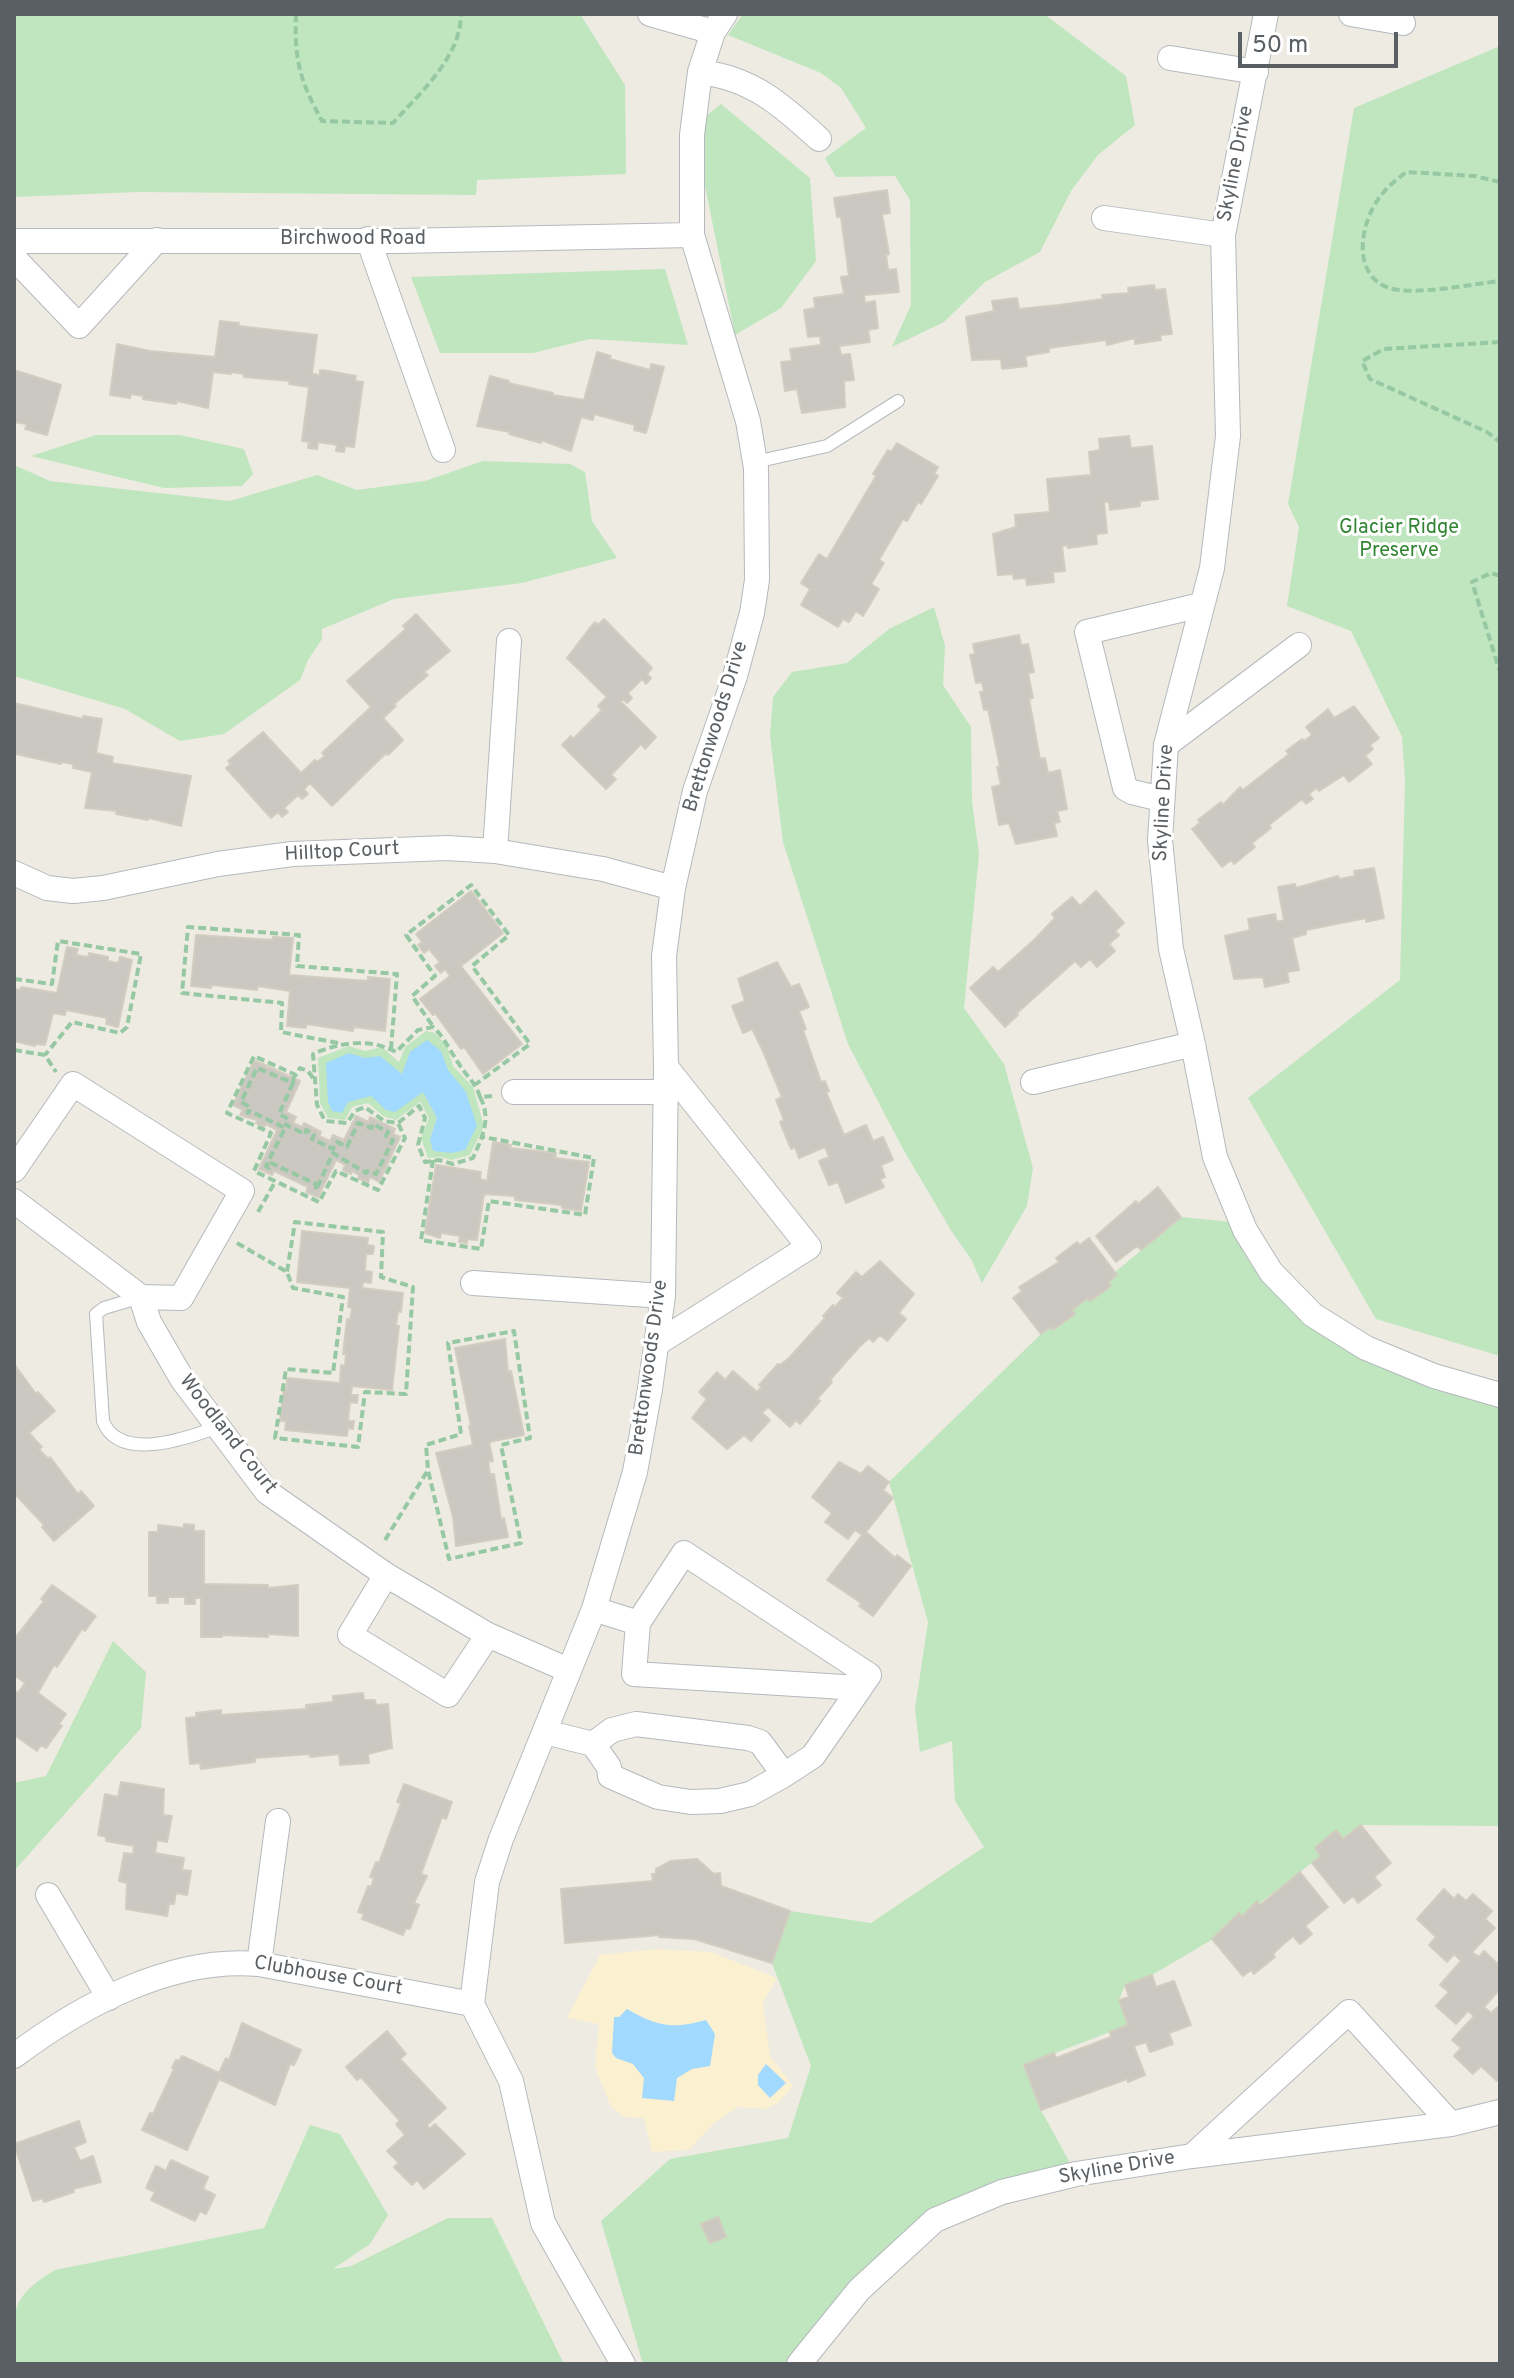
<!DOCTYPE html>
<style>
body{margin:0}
#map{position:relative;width:1514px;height:2378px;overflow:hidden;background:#eeebe2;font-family:Overpass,sans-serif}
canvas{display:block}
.frame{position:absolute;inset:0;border:16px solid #5a5f63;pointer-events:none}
.scale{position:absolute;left:1238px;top:32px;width:160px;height:36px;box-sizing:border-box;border:4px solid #5a5f63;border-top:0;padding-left:10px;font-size:24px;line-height:28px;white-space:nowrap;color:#5a5f63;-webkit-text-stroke:6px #fff;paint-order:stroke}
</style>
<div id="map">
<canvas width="1514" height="2378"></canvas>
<div class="frame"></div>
<div class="scale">50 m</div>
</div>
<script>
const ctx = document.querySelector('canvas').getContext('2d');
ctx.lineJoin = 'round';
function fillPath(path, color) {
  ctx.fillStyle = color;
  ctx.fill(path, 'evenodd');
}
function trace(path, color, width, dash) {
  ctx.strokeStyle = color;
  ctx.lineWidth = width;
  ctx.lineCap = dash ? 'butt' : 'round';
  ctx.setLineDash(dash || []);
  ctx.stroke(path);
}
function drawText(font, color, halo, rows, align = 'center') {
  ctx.font = font + ' Overpass,sans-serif';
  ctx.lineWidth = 6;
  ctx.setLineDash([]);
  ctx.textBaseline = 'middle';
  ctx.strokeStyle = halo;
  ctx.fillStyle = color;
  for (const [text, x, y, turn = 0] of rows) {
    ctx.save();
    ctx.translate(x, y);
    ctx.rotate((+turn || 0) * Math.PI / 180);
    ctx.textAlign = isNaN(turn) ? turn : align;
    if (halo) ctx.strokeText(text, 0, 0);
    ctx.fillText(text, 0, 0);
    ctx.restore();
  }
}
fillPath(new Path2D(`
 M14,14h566l45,71 1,89 -149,6 -1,15 -338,-3 -124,5z
 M743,14h301l82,62 9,49 -37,30 -27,36 -31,61 -55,30 -41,40 -52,25 19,-42 -1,-105 -15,-24 -59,1 -11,-19 41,-30 -25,-40 -20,-15 -93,-38z
 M1500,46v1310l-124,-37 -128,-221 152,-118 5,-200 -3,-43 -51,-106 -64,-25 12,-79 -11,-23 66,-396z
 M721,104l89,74 6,83 -35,47 -46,27 -42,-209z
 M665,269l23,76 -98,-6 -57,14h-93l-29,-76z
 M96,435h84l64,14 9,25 -11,12 -78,2 -133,-32z
 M483,461l87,3 15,8 7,49 25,37 -95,25 -128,16 -72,30v10l-14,21 -8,20 -76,54 -44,7 -55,-32 -111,-33v-211l36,16 180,20 87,-26 40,15 68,-9z
 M934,607l11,39 -2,39 28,42 1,74 7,53 -15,154 40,56 29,104 -6,38 -45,77 -11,-24 -19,-27 -49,-83 -55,-105 -65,-202 -13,-106 3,-39 19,-25 55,-9 42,-34z
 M426,1031l9,2 12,13 6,20 20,21 11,39 -14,29 -19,5 -10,-3 -13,1 -7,-20 8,-20 -9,-16 -24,18 -13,-4 -15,-13 -16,4 -7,13 -17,-2 -8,-15 -2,-45 31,-12 16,5 17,-4 17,15 6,-15z
 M1181,1217l61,6 67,88 191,84v431l-139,-1 -148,114 -61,36 -27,10 -6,15 9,25 -104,40 17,45 35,64 -141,46 -136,144h-156l-42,-143 69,-62 118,-21 23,-72 -39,-103 18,-52 81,12 113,-76 -29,-46 -3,-60 -32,11 -5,-43 13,-87 -39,-140 152,-148z
 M113,1641l33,31 -5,56 -127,143v-88l32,-7z
 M310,2125l30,9 48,81 -18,29 -37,25 18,-3 97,-48h44l72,146h-550c0,-52 -7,-65 41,-94l209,-42z`), '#bfe6be');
fillPath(new Path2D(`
 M657,1949l54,3 66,26 -14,24 7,54 23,30 -16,18 -12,5 -27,-2 -25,17 -24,26 -37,2 -8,-34 -20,-1 -13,-10 -16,-40 4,-43 -32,-6 33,-63z`), '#fbf0d0');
fillPath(new Path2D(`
 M427,1040l14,11 7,19 18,22 11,34 -12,24 -13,3 -19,-2 -3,-12 7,-21 -14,-26 -28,20 -9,-2 -15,-14 -23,6 -6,11 -10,-2 -4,-9 -2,-39 23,-10 16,5 15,-2 22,18 8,-22z
 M627,2009c31,18 45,20 79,11l9,14 -5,32 -18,3 -15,9 -3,23 -32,-3 2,-20 -11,-14 -17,-6 -4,-5 2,-36h5z
 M766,2064l20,19 -16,15 -12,-13v-10z`), '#a1d9ff');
const building = new Path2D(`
 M887,190l3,23 -8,1 7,40 -3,1 2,15 8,-1 3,23 -35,3 1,8 10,-2 3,27 -10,2 2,12 -31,4 2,9 9,-1 4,26 -10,1 1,26 -43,6 -5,-24 -12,2 -4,-29 11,-1 -2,-12 31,-4 -1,-9 -12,1 -4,-27 11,-2 -1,-10 30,-4 -3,-17 8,-1 -8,-59h-4l-3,-19z
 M1154,285l1,5 10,-1 7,45 -12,1 1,5 -26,4v-6l-28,7 -1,-5 -57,8v4l-24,4 2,10 -25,3 -1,-10 -29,1 -6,-43 28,-6 -2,-10 25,-3 2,11 40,-4 44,-6 -1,-4 27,-2 -1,-5z
 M220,321l19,2 -1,3 79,9 -5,39 8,1v-5l9,1 27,5 -1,5 8,1 -9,65 -9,-1 -1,6 -8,-1 1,-6 -19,-3 -1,7 -9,-1 1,-6 -7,-1 7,-54 -20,-3 1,-3 -46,-4v-3l-13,-2v2l-18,-2 -5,36 -31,-7 -1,3 -33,-5v-3l-12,-2 -1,4 -20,-3 7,-51 33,7 65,6z
 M597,352l14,4 -1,3 40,11 1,-6 13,3 -18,66 -12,-3 1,-5 -41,-11 -1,6 -12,-3 -10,34 -30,-11v3l-32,-9 1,-2 -33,-6 13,-50 19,5 -1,2 45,10v2l31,5z
 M14,370l47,15 -14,50 -22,-6 2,-5 -13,-2z
 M1129,436l2,12 21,-2 6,53 -18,2v5l-30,4 -1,-8h-5l3,31 -11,1 1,10 -29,4v-3l-6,1 3,25 -12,1 1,10 -27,3 -1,-7 -12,1 -1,-5 -15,1 -5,-41 23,-7 -1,-12 35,-3 -3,-33 44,-4 -2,-23 11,-2 -1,-11z
 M897,443l41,24 -4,7 4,2 -17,28 -3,-2 -11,19 -4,-2 -24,41 5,3 -13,21 8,5 -16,27 -7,-5 -7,11 -6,-3 -5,8 -37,-22 9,-16 -9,-6 18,-29 8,5 49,-83 -3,-2 15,-24 3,2z
 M416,614l34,37 -26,21 4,3 -34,29 2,2 -13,12 20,22 -15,15 -2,-2 -54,53 -22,-23 -6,6 4,5 -6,5 -4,-4 -14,13 4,4 -6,5 -4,-5 -7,6 -45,-50 5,-4 -3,-3 35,-29 38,41 14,-13 2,2 8,-6 -3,-3 49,-46 -24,-26 59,-52 -3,-3z
 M604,619l48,49 -5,6 4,4 -5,6 -4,-5 -14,14 4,5 -5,5 -4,-4 -2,3 35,35 -11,12 -4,-5 -30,31 5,4 -10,10 -44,-44 9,-9 2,3 29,-29 -4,-4 9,-9 -40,-39 22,-29 6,-7 3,3z
 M1019,635l2,10 7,-1 6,28 -6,1 5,25 -4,1 11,60 5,-1 3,15 12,-3 7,39 -10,2 3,11 -6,1 3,13 -41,8 -7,-21 -10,2 -7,-38 9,-2 -4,-18h3l-12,-58 -4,1 -4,-18h4l-2,-10 -6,1 -6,-28 5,-1 -2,-10z
 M14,703l69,16v-3l19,3 -6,34 17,4 -1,6 79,13 -10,50 -32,-8 -1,2 -32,-6 1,-3 -32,-3 7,-36 -19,-4v-4l-12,-2v2l-45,-10 -2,2z
 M1354,706l25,32 -9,7 3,4 -8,7 7,8 -23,18 -5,-7 -25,16 -3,-3 -7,6 4,5 -7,5 -4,-5 -33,26 2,3 -19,15 3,4 -21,17 -3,-4 -9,7 -30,-38 8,-6 -2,-3 23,-18 2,3 17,-18 3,3 46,-36 -3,-3 16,-12 2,2 8,-6 -6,-8 22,-18 6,9z
 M1374,868l10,50 -18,4v-4l-60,12v4l-14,4 7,32 -12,2 2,10 -24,5 -2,-10 -29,2 -9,-43 25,-6 -2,-11 27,-5 2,8 7,-2 -6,-33 17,-3 1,4 42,-12 1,3 16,-3 -1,-5z
 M471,891l32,42 -42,33 61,78 -39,30 -19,-27 -3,2 -26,-36 -2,2 -13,-16 30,-23 -5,-7 -4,4 -6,-7 5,-4 -11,-13 -5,4 -6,-8 4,-3 -6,-8z
 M1096,891l28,32 -9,8 4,4 -10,9 6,7 -18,16 -7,-8 -9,8 -6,-6 -58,52 1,2 -13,12 -35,-39 23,-21 5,5 36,-32 21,-22 -3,-4 20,-17 8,9z
 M196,935l76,5 1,-3 20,1 -4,37 79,6v-4l22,2 -5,52 -31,-4 -1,4 -47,-7v4l-19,-2 3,-35 -32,-5 -1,4 -45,-5 -1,3 -20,-2z
 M67,947l11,2 -2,6 12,2 1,-4 19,4v4l10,2 2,-6 12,3 -14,67 -12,-3 1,-6 -41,-8 -1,5 -12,-2 -8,32 -9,-1 -1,2 -21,-5v-52l7,1v-3l36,6z
 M777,962l14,25 8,-3 10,23 -10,4 7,18 -3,1 18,52 4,-1 4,10 -3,1 18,43 22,-10 7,16 10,-4 10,23 -12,5 4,12 -5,2 4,8 -38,16 -8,-21 -9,3 -10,-24 10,-4 -4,-10 -26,11 -4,-11 -4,2 -11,-27 4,-2 -8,-20 6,-3 -20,-48 -10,-20 -9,4 -11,-27 13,-5 -7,-22z
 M254,1060l46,21 -14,31 10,5 -3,6 9,4 2,-4 17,9 -2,4 11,5 3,-6 11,5 12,-24 12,6 2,-5 25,12 -2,5 7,3 -21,45 -9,-5 -2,6 -10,-5 1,-3 -7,-4 -1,3 -8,-4 2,-5 -9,-5 -18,37 -12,-5 2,-5 -34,-16 -2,4 -13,-6 18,-39 -11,-6 -2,3 -8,-4 1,-3 -17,-5 3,-5 -10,-5z
 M493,1142l18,3 -1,3 46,5 -1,5 34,4 -8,49 -19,-3v-3l-47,-5v-4l-31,-2 -7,46 -10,-1v4l-8,-1 1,-6 -19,-3 -1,5 -15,-5 11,-68 45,7 -1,7 7,2z
 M1158,1187l23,30 -40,33 -4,-4 -21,16 -20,-26 40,-35 2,3z
 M302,1231l66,7 -1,7 7,1 -1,8h-7l-1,17 7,1 -1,11 -8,-1 -1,6 41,5 -2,19 -3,-1 -2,14 3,1 -7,64 -40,-4 -1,9h7l-1,8 -7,-1 -2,19h6l-1,8 -5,-1 -1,8 -62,-6 1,-9h-6l4,-34h3v-9l53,5 1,-18 4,1 1,-12h-3l4,-35 3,1 2,-12 -4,-1 2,-19 -53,-6z
 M1089,1238l28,37 -9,7 3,4 -21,15 -2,-3 -16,12 3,4 -22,16 -3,-3 -9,7 -28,-36 9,-7 -3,-4 40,-25 -3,-4 21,-16 3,3z
 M880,1261l34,33 -15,19 7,6 -19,22 -7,-6 -7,7 -4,-4 -10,9 -29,33 2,2 -15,17 3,2 -20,23 -4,-4 -6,7 -22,-20 -6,6 8,7 -19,21 -7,-6 -17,14 -35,-31 15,-19 -8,-7 18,-20 8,8 8,-9 24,21 5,-5 -3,-2 19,-21 2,1 9,-7 36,-40 -2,-2 10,-11 2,2 8,-9 -6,-5 19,-21 6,5z
 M505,1339l3,33 3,-1 13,64 -35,7 4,19 -5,1 2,12h4l7,45 3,-1 4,19 -52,9 -3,-29 -17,-64 37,-8 -4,-19h2l-16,-78z
 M14,1364l22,30 2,-2 17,19 -26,22 13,14 -3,2 9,10 2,-2 28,37 3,-3 13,15 -40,35 -12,-14 2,-2 -30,-32z
 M839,1462l22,12 7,-8 21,16 -6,8 10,8 -27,34 29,26 2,-3 14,11 -38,50 -14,-10 2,-3 -34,-23 35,-45 -7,-5 -7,9 -23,-17 7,-9 -20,-16z
 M184,1524l10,1v6h10v53l64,1v3l30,-3v51l-30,-2v3l-46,-2v2h-21v-39h-6v6h-10v-7h-17v6h-11v-7h-8v-64h9v-7l26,3z
 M52,1585l44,31 -11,15 -3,-2 -25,38 -3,-2 -16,28 28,21 -7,10 3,2 -16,22 -5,-3 -4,6 -23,-16v-44l4,2 7,-10 -11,-8v-36l30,-38 -3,-2z
 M363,1693l1,7h11l1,5 12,-1 4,44 -24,6 1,9 -29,2 -1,-11 -29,3v-3l-55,4v4l-54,7 -1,-6 -10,1 -4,-46 10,-1v-4l25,-3v5l85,-6v-4l27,-3v-6z
 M121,1782l43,7 -1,26 9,1 -5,26 -10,-2 -2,13 29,5 -2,12 9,1 -4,24 -11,-2 -2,11h-5l-2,12 -41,-7 1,-26 -8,-2 5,-28 9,1 1,-8 -28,-5v-4l-8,-2 7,-41 13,3z
 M404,1784l48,18 -6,17 -4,-2 -21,57 6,2 -13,27 5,2 -9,24 -4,-1 -3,7 -41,-16 2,-5 -6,-2 10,-26 3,1 3,-9 -4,-1 6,-15 3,1 22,-60 -4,-1z
 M1361,1825l30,38 -17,14 7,8 -23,18 -5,-7 -9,7 -32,-40 9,-7 -6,-8 21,-18 7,9z
 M697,1859l17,15 6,-1 1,13 69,25 -18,52 -78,-24 -35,-2 1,-2 -95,8 -4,-54 92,-8 -1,-7h4v-5l15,-8z
 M1300,1872l28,35 -23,19 7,8 -12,10 -7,-8 -14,12 -6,6 2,3 -21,17 -3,-4 -8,6 -31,-37 27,-26 3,4 15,-16 3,4z
 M1444,1889l10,10 4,-5 8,7 7,-7 19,17 -7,8 10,9 -23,24 7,5 5,-6 16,15 -2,7 2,16 -16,18 7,6 9,-8v72l-3,4 -16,-15 -8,8 -19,-18 7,-8 -9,-8 22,-24 -6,-5 -12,13 -20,-18 13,-14 -9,-7 21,-24 -7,-7 -7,8 -18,-17 7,-8 -19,-18z
 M1152,1975l4,12 18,-6 17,44 -22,8 4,11 -23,8 -4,-10 -12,4 11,29 -17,7 -1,-3 -86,31 -17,-45 30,-12 2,5 55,-21 -1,-5 18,-7 -9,-25 10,-3 -4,-12z
 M242,2023l59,27 -7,15 -4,-1 -15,41 -56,-26 -32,71 -45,-20 8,-17 3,1 21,-45 -2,-1 4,-8 3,1 3,-5 37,17 7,-15 3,2z
 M387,2031l19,23 -6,5 46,49 -19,17 2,4 6,-5 30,30 -41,35 -7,-9 -5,5 -18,-18 5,-4 -12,-12 18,-16 -9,-11 4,-3 -39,-44 -4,3 -11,-13z
 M79,2121l7,21 -12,5 6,14 13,-5 8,26 -28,7 1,3 -30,10 -1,-4 -10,3 -19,-57z
 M171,2160l37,17 -5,12 12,6 -9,19 -6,-3 -5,10 -44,-21 4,-8 -9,-4 10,-22 10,5z
 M718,2217l8,20 -16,6 -9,-19z`);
fillPath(building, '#cbc7c1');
trace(building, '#d3ccc0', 2);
const lane = new Path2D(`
 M755,462l72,-16 71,-45
 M141,1297l-37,11 -8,6 7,107c16,42 85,17 115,6`);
const street = new Path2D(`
 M650,14l63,18
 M1266,14l-43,221 5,201 -16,132 -46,177 -6,95 11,109 22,95 22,113 30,73 26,42 42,43 53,33 68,28 66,19
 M1351,14l52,9
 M1170,58l86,14
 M700,72c52,6 82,33 119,67
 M1104,218l119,17
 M368,239l75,211
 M14,241h385l293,-6
 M14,258l65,68 78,-86
 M1166,745l133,-100
 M1161,799l-29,-7 -7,-4 -38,-156 114,-27
 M495,851l14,-210
 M14,873l33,15 26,3 30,-3 115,-24 74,-10 155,-6 48,3 108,18 70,19
 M1033,1082l160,-38
 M514,1092h152
 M14,1170l59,-86 169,107 -61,107 -40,-1
 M14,1201l127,96 8,25 33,57 85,113 119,83 102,60 80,35
 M473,1283l190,13
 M656,1344l153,-97 -143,-180
 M386,1575l-36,60 98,60 40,-60
 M594,1609l44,14
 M545,1732l48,12 19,-14 24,-6 112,14 12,4 24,33
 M593,1744l16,23 1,9 48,21 33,5 29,-1 30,-7 34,-19 29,-19 56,-81 -185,-122 -46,70 -4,51 226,14
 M48,1895l61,103
 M259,1964l19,-143
 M14,2056c68,-51 158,-100 245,-92l213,40
 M1192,2156l157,-144 102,112
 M623,2364l-80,-141 -32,-142 -39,-77 15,-122 14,-43 93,-230 41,-137 15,-83 13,-93 3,-229 -2,-111 9,-68 22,-97 40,-115 17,-63 5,-33 -1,-112 -8,-47 -56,-186v-100l8,-63 13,-40 12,-18
 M799,2364l60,-74 76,-70 67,-28 74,-18 116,-18 259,-32 49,-12`);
trace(lane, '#b5b9bd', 14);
trace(street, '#b5b9bd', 26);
trace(new Path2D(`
 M296,14c-2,46 4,67 26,107l71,2c27,-30 68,-66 68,-109
 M1500,182l-25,-6 -69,-4c-8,7 -17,13 -23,21 -22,25 -34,81 6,95 25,8 83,-4 111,-7
 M1500,342l-116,7 -22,12 8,18 117,53 13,10
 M1500,576l-9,-3 -19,9 28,90
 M14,979l38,5 6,-43 83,13 -14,73 -7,6 -48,-11 -27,33
 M432,1025l-20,-29 23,-20 -29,-41 65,-50 38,50 -37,31 58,78 -54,40
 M338,1043l-57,-11 1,-29 -100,-10 6,-66 111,8 -2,31 100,8 -6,75
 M14,1050l31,5 11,17
 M313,1078l-5,-7 -8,-3 -4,7 -42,-19 -27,57 44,20 -17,38 65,31 17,-31 42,19 27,-52 -7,-15
 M293,1083l-14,31 9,5 -2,6 19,9 1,-4 8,5 -2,4 21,10 4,-7 10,5 11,-24 13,5 2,-4 15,8 -2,4 7,4 -17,34 -8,-3 -2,2 -33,-20 -17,37v-6l-45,-21 -2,5 -3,-2 19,-38 -35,-17 -2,2 2,-6 -9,-5 16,-34 36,15 1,-9
 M480,1097c12,22 2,40 -7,61l-20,6 -14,-4 -14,2 -7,-17 7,-27 -6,-12 -21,17 -14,-2 -19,-14 -10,4 -8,12 -22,-2 -8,-16 -4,-51c27,-12 57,-16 83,-2l22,-22 15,-3c12,11 17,24 26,37 8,13 17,19 21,33l12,-1
 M433,1160l-12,80 60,9 8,-48 96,14 9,-57 -111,-21
 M258,1212l17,-30
 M237,1243l50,29 6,16 50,9 -10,76 -47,-4 -11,69 83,9 7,-55 41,2 7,-107 -32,-10 2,-45 -88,-10 -8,50
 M385,1540l43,-70 21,89 72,-16 -20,-98 29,-7 -16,-107 -66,12 13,91 -35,11 2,25`), '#96c8a3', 4, [8, 4]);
trace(lane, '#fff', 12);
trace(street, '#fff', 24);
drawText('20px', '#5a5f63', '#fff', [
 ["Skyline Drive",1237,164,-79],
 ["Birchwood Road",353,240],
 ["Brettonwoods Drive",717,727,-73],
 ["Skyline Drive",1165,803,-87],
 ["Hilltop Court",342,853,-3],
 ["Brettonwoods Drive",650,1368,-82],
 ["Woodland Court",227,1435,52],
 ["Clubhouse Court",328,1977,10],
 ["Skyline Drive",1117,2169,-10]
]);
drawText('20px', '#318432', '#fff', [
 ["Glacier Ridge",1399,529],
 ["Preserve",1399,552]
]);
</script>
